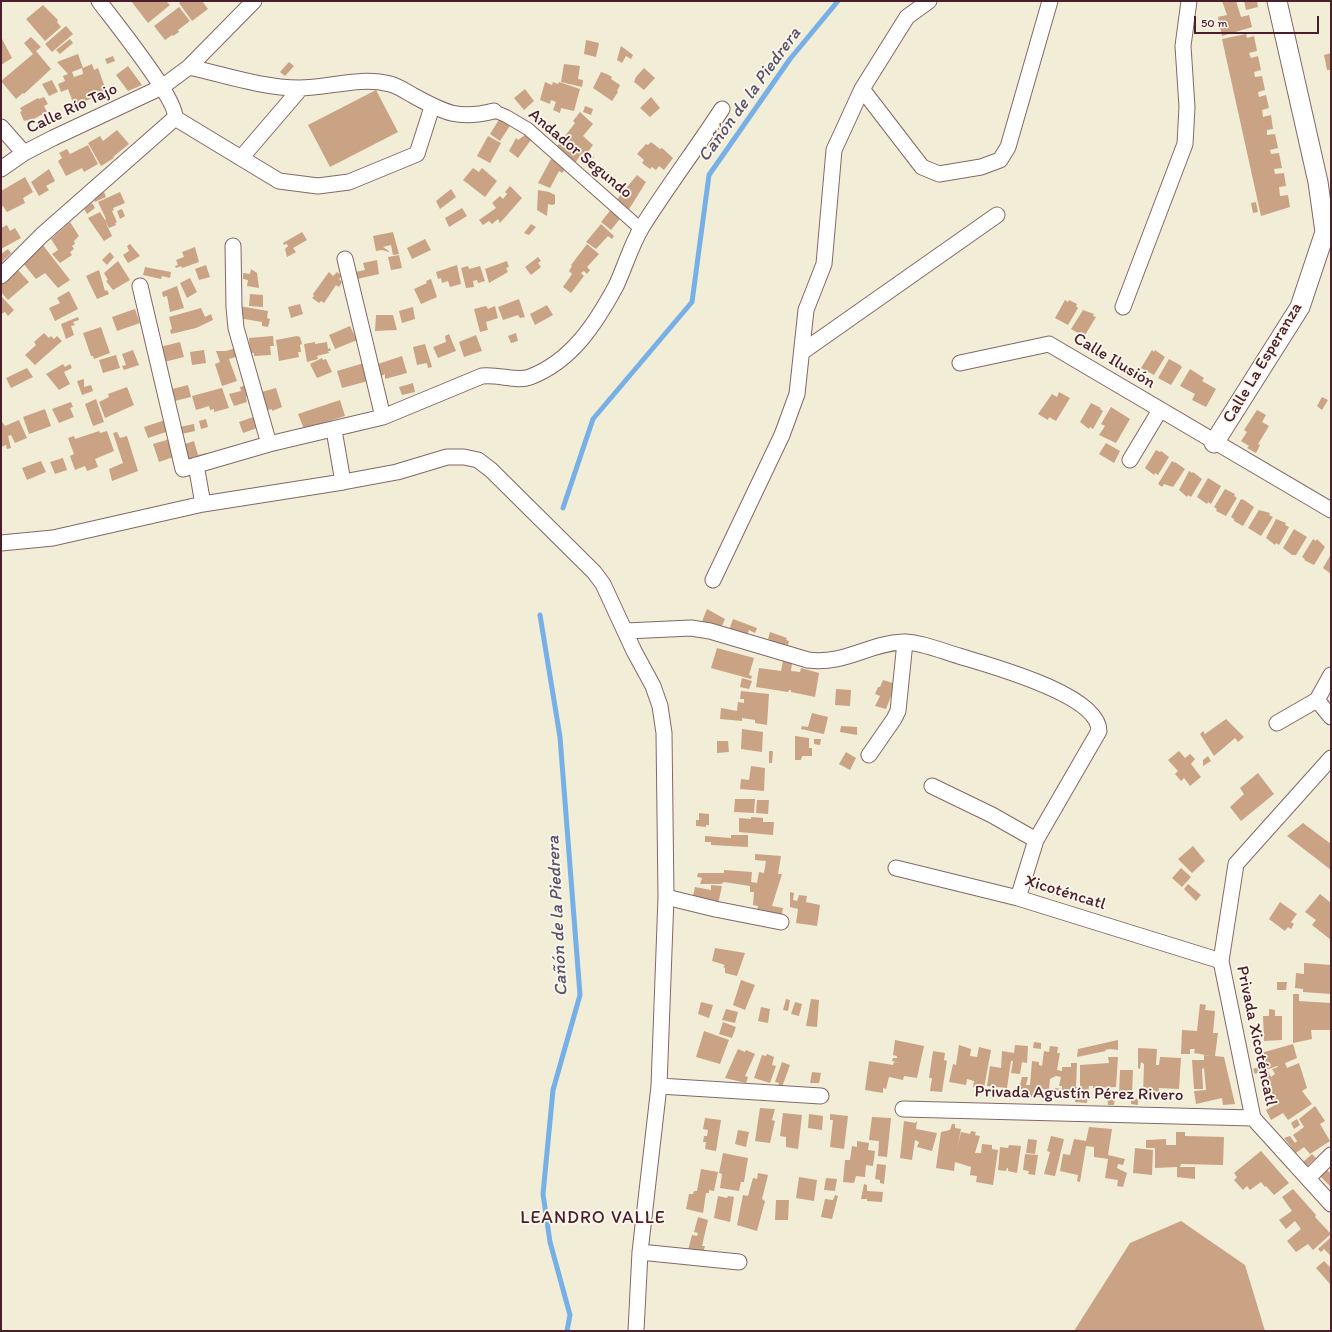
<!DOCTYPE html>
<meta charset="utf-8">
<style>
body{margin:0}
#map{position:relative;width:1332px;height:1332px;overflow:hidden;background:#f2edd7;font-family:Itim,sans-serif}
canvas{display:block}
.frame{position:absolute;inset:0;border:2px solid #4a1f2b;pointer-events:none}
.scale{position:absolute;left:1194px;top:16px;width:125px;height:18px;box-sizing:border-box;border:2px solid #4a1f2b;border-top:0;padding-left:5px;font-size:12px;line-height:14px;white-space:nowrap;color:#4a1f2b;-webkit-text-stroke:3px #fbf7ec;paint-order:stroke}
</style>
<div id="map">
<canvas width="1332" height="1332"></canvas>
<div class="frame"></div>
<div class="scale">50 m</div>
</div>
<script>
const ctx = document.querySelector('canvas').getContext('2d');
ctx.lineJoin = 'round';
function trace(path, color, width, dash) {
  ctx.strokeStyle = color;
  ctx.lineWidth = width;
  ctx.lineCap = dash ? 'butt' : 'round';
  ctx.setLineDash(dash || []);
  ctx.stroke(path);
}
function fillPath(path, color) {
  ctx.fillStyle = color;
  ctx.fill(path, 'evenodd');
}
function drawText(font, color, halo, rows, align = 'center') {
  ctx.font = font + ' Itim,sans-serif';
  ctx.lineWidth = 3.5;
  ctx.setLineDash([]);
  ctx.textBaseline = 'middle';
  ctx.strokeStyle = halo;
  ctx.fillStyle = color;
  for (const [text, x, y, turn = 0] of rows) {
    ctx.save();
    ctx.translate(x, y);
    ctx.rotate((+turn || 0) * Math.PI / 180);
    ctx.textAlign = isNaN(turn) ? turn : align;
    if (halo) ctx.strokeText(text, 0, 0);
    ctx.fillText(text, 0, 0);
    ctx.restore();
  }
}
trace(new Path2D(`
 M563,508l30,-89 99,-117 17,-127 81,-116 48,-58
 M540,615l20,122 20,258 -27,95 -10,104 7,48 20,73 -3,16`), '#77b0e7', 5);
fillPath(new Path2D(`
 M131,1h35l4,4 -22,18z
 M182,1h20l6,8 -16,12 -13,-18z
 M1222,1h14l5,16 8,-2 3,12 -30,9 -4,-19 9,-2z
 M1244,1h13l1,6 -12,3z
 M43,5l15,15 -1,2 4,5 -16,14 -19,-22z
 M179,7l11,14 -12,9 1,2 -6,4 -1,-1 -7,5 -11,-14z
 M66,26l7,8 -21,18 -7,-8z
 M1246,34l1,4 7,-2 3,15 -8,2 2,5 7,-2 3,14 -7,2 1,5 7,-1 3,14 -7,2 1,5 7,-2 3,13 -7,2 1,7 8,-2 2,14 -6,1v5l8,-1 3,14 -8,2 1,4 8,-1 3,15 -8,1 1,5 9,-1 2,13 -7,1 1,9 8,-1 2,12 -29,9 -39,-177z
 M1,37l11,21 -11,7z
 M31,37l10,10 -5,4 15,18 -27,25 -1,-1 -7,6 -15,-18 32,-27 -9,-11z
 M70,39l3,4 -13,11 -4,-4z
 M586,40l13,3 -3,14 -12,-3z
 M621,46l12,9 -2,4 -5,-3 -4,7 -5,-3z
 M1331,53v17h-4l-3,-15z
 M78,54l5,14 9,-4 2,6 4,-2 9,25 -33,12 -6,-16 -7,3 -3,-8 7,-3 -2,-5 5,-2 -11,-12zM82,68l1,6 -9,3 -2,-5z
 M113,56l2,5 -8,3 -2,-5z
 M289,62l5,4 -9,10 -5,-4z
 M564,64l16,2 -2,13 5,1 -1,7 -21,-5z
 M128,66l14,19 -14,6 -12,-16z
 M644,68l11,10 -11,12 -10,-8 2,-5z
 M601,72l6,2 5,3 -1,2 9,6 -3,6 1,1 -6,9 -19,-13z
 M52,80l6,12 -9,4 -7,-12z
 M545,82l7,3 1,-3 5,2 1,-2 21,7 -6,22 -13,-3 -1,5 -7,-3 3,-8 -5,-2 -1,4 -10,-4z
 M525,89l9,12 -10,9 -10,-12z
 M376,90l22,42 -68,35 -22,-42z
 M44,97l4,7 -4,2 3,6 -19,10 -1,-2 -3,1 -4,-9 2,-1 -2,-3 18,-10 1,1z
 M651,97l9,11 -10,9 -10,-9z
 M585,106l8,3 -2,6 -8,-3z
 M580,112l13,12 -10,12 10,9 -5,7 6,5 -7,9 -5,-4 4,-5 -4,-4 -9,13 -19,-16 21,-27 -2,-2z
 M500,118l11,6 -11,17 -10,-7z
 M117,130l12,14 -16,13 1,1 -13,8 -13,-23 12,-7 3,5z
 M528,133l5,4 -15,21 -9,-7 7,-13 2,2z
 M488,136l13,7 -11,20 -13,-7z
 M651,142l9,7 2,-1 11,10 -9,12 -5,-4 -3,4 -4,-3 -2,2 -8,-6 2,-3 -7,-6 9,-10 2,1z
 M88,145l10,19 -14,8 -2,-4 -16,8 -8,-15 4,-3 -3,-5 8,-4 3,5z
 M551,159l15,9 -4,5 -3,-2 -9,17 -12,-5z
 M473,168l6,4 3,-4 15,13 -12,16 -22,-17z
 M49,169l6,12 -9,5 3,4 -10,6 -8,-14z
 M637,175l9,7 -20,32 -12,-11z
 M25,177l8,15 -10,6 2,5 -18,9 -4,-6 -2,1v-16z
 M510,186l12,12 -22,25 -2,-4 -6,5 -3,-3 -6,4 -4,-5 17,-12 -4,-5 8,-7 3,3 4,-5 -2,-2z
 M451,189l5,8 -16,12 -4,-8z
 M538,190l11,2 6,3v9l-3,1 -4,-1 -1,12 -10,-6z
 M104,192l2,5 -11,5 -2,-5z
 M120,192l5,11 -12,5 1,2 -2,1 5,11 -2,1 1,2 -7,3 -4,-7 7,15 -8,5 -16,-23 12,-6 5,8 1,-1 -8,-17z
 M1256,202l2,10 -5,1 -2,-10z
 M92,203l3,5 -8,6 -3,-5z
 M613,207l10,8 -12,15 -10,-8z
 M462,208l5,8 -18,11 -4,-9z
 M122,209l3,7 -5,3 -3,-8z
 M70,222l9,14 -5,5 1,3 -3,2 2,3 -4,3 2,3 -12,8 -8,-9 6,-4 -7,-11z
 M531,224l5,3 -7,8 -5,-2z
 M601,224l13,12 -2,3 -4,-3 -12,13 -10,-7z
 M7,225l3,6 5,-3 6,10 -20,11v-21z
 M302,232l5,8 -14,8 3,4 -9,5 -2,-8 3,-3 -1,-2 -3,1 -1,-2z
 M393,232l6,22 -6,1 -2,-10 -8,2 6,4v1l-7,-2 -6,1 -3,-15z
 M425,239l6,11 -19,9 -5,-11z
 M42,244l28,36 -12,8 -13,-15 -9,6 -14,-17z
 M130,244l10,12 -12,7 -5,-8 6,-4 -2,-5z
 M587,244l12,10 -12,13 3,3 -3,4 -3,-3 -3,2 3,3 -13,17 -8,-6 9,-13 -3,-3 3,-5 -1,-1z
 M195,247l4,15 -17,6 -1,-2 -5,2 -1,-2 3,-1 -2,-5 8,-3 -2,-5z
 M8,249l3,4 -10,10v-9z
 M110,252l4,5 -7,8 -5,-5z
 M399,255l3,13 -11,2 -3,-13z
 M538,257l3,4 -3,2 3,4 -10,8 -6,-8z
 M377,260l2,14 -22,5 -2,-7 10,-2 -2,-7z
 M118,261l12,19 -17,10 -7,-9 2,-1 -4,-7z
 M507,261l2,6 -3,1 2,4 -19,11 -4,-14z
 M206,265l4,12 -11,3 -4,-11z
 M457,265l4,19 -11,3 -2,-6 -6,2 -1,-5 -3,1 -2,-7z
 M468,266l1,3 11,-3 5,15 -7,2 -1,-3 -4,1 1,6 -8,1 -5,-20z
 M145,267l26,5 -1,6 -8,-2 -1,3 -18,-4z
 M251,269l6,4 2,15 -12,-2 1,-6 -5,-1v-6l7,1z
 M18,270l11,12 -21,18 -7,-8v-8z
 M99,270l6,21 2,-1 2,4 -12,5 -11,-23z
 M329,272l4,4 4,-4 5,4 -3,3 3,3 -3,5 -3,-2 -12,18 -3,-2 -2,2 -7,-5 2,-2 -1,-2z
 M190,278l7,14 -10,6 -7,-15z
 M431,279l6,18 -16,7 -7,-15 13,-6 -1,-2z
 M177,286l7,22 -14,4 -3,-16 -4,1 -1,-5z
 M69,291l9,18 -23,12 -6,-13 11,-5 -3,-5z
 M250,294l13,1v12l-14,-1z
 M1,296l13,14 -6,6 -3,-4 -4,2z
 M519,299l6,18 -5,1 -2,-3 -15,5 -5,-13z
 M1065,300l3,2 1,-2 8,4 -1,2 2,2 -10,17 -13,-7z
 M300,304l3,10 -12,4 -3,-11z
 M547,305l6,10 -18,10 -5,-11z
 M239,306l29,5 -1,7 3,1 -2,8 -6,-1v-4l-24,-4z
 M486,306l2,3 7,-3 3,12 -12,4 2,8 -8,2 -6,-23z
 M413,307l2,12 -13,4 -3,-12z
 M201,308l4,9 6,-3 2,6 -17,8 -25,6 -1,-4 2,-1 -3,-12z
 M135,309l5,14 -23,8 -5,-14z
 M1083,310l11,4 -1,2 3,1 -11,18 -5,-1 -9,-5z
 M376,315h17l4,15 -22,1z
 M78,317l1,3 -6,2 2,3 -4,1 3,9 -8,4 -5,-15z
 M350,326l7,14 -22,9 -6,-14z
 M101,327l9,26 -16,6 -1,-3h-2l-8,-23z
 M44,333l5,5 2,-2 3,3 3,-3 5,5 -27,24 -10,-10 11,-10 -2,-3z
 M516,333l2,8 -7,2 -3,-7z
 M449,334l7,17 -18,7 -5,-11 13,-5 -1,-6z
 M476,335l6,16 -18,6 -5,-15z
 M273,336l1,10h-4l1,9 -17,1v-3h-4l-1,-15z
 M297,336l3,1 2,7 -2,1 1,7h-3l1,5 -20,4 -3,-21z
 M180,342l4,15 -20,5 -4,-15z
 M315,342v2l12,-2 1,7 2,-1 1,3h-3l1,2 -12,3 1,3 -11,3 -3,-18z
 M425,344l7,23 -4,1 -1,-5 -10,2 -4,-18z
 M236,348l3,8 -10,3 8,22 -15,5 -7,-22 5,-2 -4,-11h10z
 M133,350l6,15 -15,5 -2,-4 4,-1 -4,-11z
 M204,350l2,13 -14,2 -2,-13z
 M1152,350l2,2 1,-2 10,7 -11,18 -13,-7z
 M116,355l4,13 -17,5 -4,-13z
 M402,356l5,17 -22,6v-5l-4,2 -3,-12z
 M322,358l1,2 3,-1 6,13 -15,6 -7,-14z
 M1169,359l11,6 2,2 -11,18 -13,-7z
 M364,363l4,18 -26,7 -5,-17z
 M63,364l2,3 5,-3 2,4 -8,4 6,12 -11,6 -13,-16z
 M27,368l6,9 -22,11 -5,-10z
 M1190,369l14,9 -2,3 14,8 -10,18 -14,-7 3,-6 -15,-8z
 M84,379v8l7,-2 2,6 -11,4 -5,-14z
 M413,383l2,9 -13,3 -3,-8z
 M250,384l-2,12 -2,1 1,5 -13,4 -5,-12 12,-3 -1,-4z
 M188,385l3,12 -21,5 -2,-12z
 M127,387l7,18 -29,13 -6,-16 10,-5 -1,-3z
 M222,388l7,20 -15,4v-3l-4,1 -1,-4 -13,4 -4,-14z
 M276,388l6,19 -10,4v-2l-8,2 -6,-18z
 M1059,392l11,6 -14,23 -7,-4 -1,3 -10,-6 14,-20 5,3z
 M1322,397l6,3 -6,10 -5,-4z
 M96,399l8,23 -11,4 -8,-22z
 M340,400l5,16 -41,13 -6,-15z
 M71,402l2,5 -3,1 4,9 -15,6 -7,-14z
 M1091,403l10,5 -1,1 3,2 -10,18 -3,-2 -1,2 -9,-7z
 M1111,407l19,12 -14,24 -17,-8 6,-9 -4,-2z
 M45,409l6,17 -22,8 -6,-17z
 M1257,410l9,5 -4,7 7,4 -11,18 2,1 -4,8 -9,-5 2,-2 -8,-5 6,-9 -3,-2z
 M259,415l4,11 -20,7 -4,-11z
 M168,419l4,11 -24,8 -4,-11z
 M206,419l2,8 -7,2 -2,-8z
 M19,420l8,18 -12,5 -4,-8 -3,1 3,12 -4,1 -1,-4 -5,2v-25h1l3,4z
 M194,424l1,7 -18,4 -2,-7z
 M99,431l1,2 7,-2 7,20 -19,8 3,8 -11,4 -2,-5 -10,4 -5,-14 4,-2 -6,-16 6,-2 1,3z
 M117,432l3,6 7,-2 11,35 -26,10 -3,-12 14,-6 -10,-30z
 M170,439l6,17 -17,6 -6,-18z
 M194,441l4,14 8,-2 3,7 -24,3 -3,-18z
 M1106,443l14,8 -6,12 -15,-9z
 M1156,450l4,2 1,-1 8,6 -11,18 -3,-2 -1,2 -9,-7z
 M63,458l4,12 -12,4 -5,-12z
 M41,461l5,11 -19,8 -5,-12z
 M1172,461l3,2v-1l10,7 -12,18 -9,-3 -2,3 -4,-3z
 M1189,471l3,2 1,-1 9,7 -11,18 -3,-2 -1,2 -8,-7z
 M1208,478l13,8 -10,18 -3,-2 -1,2 -10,-7z
 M1225,489l10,5 -1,2 3,2 -11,18 -10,-5 1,-2 -3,-2z
 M1241,499l3,1 10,7 -11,19 -9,-5v-2l-3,-2z
 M1259,510l11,3 -1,2 4,2 -12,19 -13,-8z
 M1276,519l10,4 -1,2 4,2 -10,18 -3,-2 -1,2 -9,-7z
 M1294,529l13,8 -11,18h-4l-9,-7z
 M1313,539l3,2 1,-2 8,8 -11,18 -10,-5 1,-1 -3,-2z
 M1331,554v20l-8,-6z
 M707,609l18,10 -5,11 -19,-6z
 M733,619l24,9 -2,5 -6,-3 -3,9 -18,-6z
 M770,632l17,6 -1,2 3,1 -1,4 -3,-1 -3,6 -13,-5 2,-5 -3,-1z
 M717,648l37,10 -5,17 3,1 -1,3 -40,-11z
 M783,661l9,2 -1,8 9,1 1,-4 18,5 -4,24 -24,-5v-2h-2l-1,2 -32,-5 3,-19 22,3z
 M742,678l10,3 -3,8 -9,-2z
 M883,680l13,4 -2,13 -3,-1 -5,13 -11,-3 5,-10 -5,-2 3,-7h2z
 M836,689l15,1 -1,16 -15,-1z
 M741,691l28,3 -2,31 -12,-2v-3l-13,-2v3l-22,-2 1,-11 16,3 1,-9 6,1v-4h-4z
 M812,713l16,4 -4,17 -23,-5 1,-3 6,1z
 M1226,719l18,18 -6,5 -3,-4 -21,18 -14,-22 3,-3 2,3z
 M841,726l16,1v8l-17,-3z
 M742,729l21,3 -1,20 -21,-3z
 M795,736l14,2v10h3v8h-10l-1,4h-6z
 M814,739h7l-1,6 -6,-1z
 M717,741h11l1,11 -12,1z
 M769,751h4l-1,12h-3z
 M1179,751l6,7 5,-4 5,5 -4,5 10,13 -11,9 -6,-8 -3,3 -6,-7 3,-3 -10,-11z
 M846,752l10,6 -6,12 -11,-6z
 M1208,756l3,5 -8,5v-6z
 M751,766l14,2 -1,23 -24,-2 1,-10 8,1z
 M1258,773l16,21 -33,27 -11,-14 14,-13 -4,-6z
 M735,799h20l-1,14 -20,-1z
 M757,800h12l-1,14 -12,-1z
 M699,813l10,1v11h-3v2l-10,-1v-6h3z
 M751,817l12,1v4h11l-1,13 -34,-3v-14l12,1z
 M1303,823l28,21v26l-44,-34z
 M731,835h17v12l-37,-2v-3h-6v-6l26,2z
 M1193,846l12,15 -13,12 -14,-14z
 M755,854l26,2 -3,18h4l-10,32 11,2 -2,10 -24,-6 1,-6 -5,-1 1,-13h-4v-6l-26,-4 -3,2h-21l2,-6 -5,-1 1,-4h26v-3l28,2 -1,10 6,1 2,-11 5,1 2,-12 -11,-1z
 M1181,868l10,9 -9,10 -10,-9z
 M1188,884l13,11 -5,6 -12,-12z
 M711,885l11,1 -4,18 -26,-4 3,-13 16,3z
 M790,892l4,1 -1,7 4,1 2,-6 8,1 -1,6 14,3 -3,21 -21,-3 2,-14 -8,-2z
 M1320,894l11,9v37l-19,-15 4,-5 -11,-8z
 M1280,902l17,12 -6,8 3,2 -3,5 -3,-2 -3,4 -16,-12z
 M715,948l30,5 -8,23 -12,-3v-5l-2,-1 2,-2 -13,-4z
 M1304,963l27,2v29l-28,-2v-3l-8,-1 1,-15 8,1z
 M741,980l14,5 -10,25 -12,-5z
 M1277,982h10l-1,8h-9z
 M1293,994h6v7l32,2v27h-20l1,9 -19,4z
 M786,999l4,1 -2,11 -5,-1z
 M811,999l8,1 -2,27 -11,-1z
 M701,1002l12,3 -4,13 -11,-4z
 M795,1002l7,2 -3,12 -8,-2z
 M1200,1004l6,1 -1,5 10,1 -2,22h5l-3,23 9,1 11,47 -12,1 -1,-7 -26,6 -2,-13 12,-1 -2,-22 -2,1 1,20h-9l-2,-29h12v-5l8,1 -18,-3 1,-4h-5v5h-9l1,-24 15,1z
 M761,1007l9,2 -2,14 -10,-2z
 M726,1009l12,3 -3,11 -13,-3z
 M1269,1009l6,1v6h7v24l-18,1 -1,-25h6z
 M723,1022l13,5 -4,11 -13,-4z
 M704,1031l25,9 -9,24 -24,-7z
 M895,1040l29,6 -7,32 -13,-2 -1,4 -14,-3 -3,12 -3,-1v5l-18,-3 4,-29 24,4 1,-3 6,1 -8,-2 1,-3h4v-2l-4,-1z
 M1118,1040v10l-8,-1 -5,1 1,1 -29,6 1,-8z
 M1034,1042l7,1v6l-8,-1z
 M1293,1044l4,14 -12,5 2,5 12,-5 8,25 -5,3 10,13 -24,16 -5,-7 -12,7 -5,-10 9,-5 -8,-16 5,-2 -3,-6 -6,3 -1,-4 4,-2 -2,-5 4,-2 3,6 4,-3 -3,-5 6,-2 -1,-1 -22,8 -2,-5 10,-4 -2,-12z
 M959,1045l12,4 -1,7 7,1 2,-10 12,3 -7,38 -11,-1 1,-6 -7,-2 -1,6 -17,-3 4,-18 3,1z
 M1015,1045l13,1 -1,17 -5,-1 -2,12 -9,-1 2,-12h-2l-4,27 -20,-2 3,-20 11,2 1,-17 12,2z
 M1050,1046l8,1 -1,6h3l-3,17 5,1v-4h9v-4h6l-1,24h4v-22l29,-2 -1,-6h10l-2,30 -23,1v-2h-4l-2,17 -12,-1v-4l-20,-4v-6l7,1v-3h-3l2,-9 -5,-1 -6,3 -1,11 -8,-1 -1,8h-22v-12h2l2,-8h6l-2,8h4l2,-24 7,1v3l3,1 2,-15 5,1z
 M1138,1048l19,1 -1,16h3l1,-8 21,1 -2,31 -20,-1v8h-16l1,-32 -3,-2 -1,7 -2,-1z
 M738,1049l7,3 1,-2 9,4 -10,22 3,1 -2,6 -21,-5z
 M933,1051l12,2 -1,7 3,1 -5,31 -12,-1 2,-13h-3z
 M767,1054l7,3 -2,8 4,1 -6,17 -16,-5 8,-23 4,1z
 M782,1062l8,3 -8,22 -4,-1 1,-3 -4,-1z
 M1120,1070h13l-1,24h-13z
 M812,1072l9,1 -2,10h-9z
 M1115,1096l-1,9h-6l-1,-8z
 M1131,1098l7,1v6l-7,-1z
 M1315,1106l10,15 -5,3 10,17 -20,13 -6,-7 -8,6 -12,-15 6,-2 5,7 2,-2 -4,-6 11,-8 -5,-8z
 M760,1108l15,1 -3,11 3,1 -5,22 -15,-2z
 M783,1113l19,2 -4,34 -12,-2v-10l-6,-1z
 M809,1114l14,2 -1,14 -14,-2z
 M830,1114l18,2 -4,33 -14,-2 3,-27h-3z
 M872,1117l19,1 -4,39 -9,-1 1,-15 -10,-1z
 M705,1118l16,2 -5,31 -11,-2 1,-7h-3l1,-6h3l1,-6 -5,-1z
 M1297,1119l3,6 -6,4 -3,-6z
 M904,1121l11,2 2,-2 -1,8 21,4 -5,18 -15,-4 2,-5 -4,-2 -3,20 -12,-2z
 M952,1124h3v4l6,1 -4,19 4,-16 9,2 1,-3 5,1 -1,3 5,1 -5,17h6l1,-9 10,1v4l6,1 -5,35 -17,-3 1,-6 -7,-1 1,-8 -16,-5 -1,9 -18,-3 5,-36 9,-2z
 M1089,1127l23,2 -4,26 17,4 -2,6 -5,-1 -1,4 10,5 -4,14 -6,-1 1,-6 -13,-2 3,-19 -14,-2v-10l-8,-1 -6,36 -3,-1 1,-6 -18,-4 3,-17 7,1 4,-16 12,2z
 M738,1130l11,2 -3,15 -11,-3z
 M1176,1132h9v4l39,1 -1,28 -42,-1 -1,3h15v12l-18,-2v-10l-22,1v-20h-9v-8l20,-1v6h10z
 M1051,1136l13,3 -9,37 -11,-2 6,-22 -3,-1z
 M1028,1139l9,1 -2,14 -9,-1z
 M857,1141l12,2 -1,7 7,1 -2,15 -7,-1 -1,12 -9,-1 -2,7 -11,-1 2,-22h5l2,-14 5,1z
 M1009,1145l12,1 -4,27 -9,-2v-3h-1l-1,3 -8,-1 2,-23 8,1z
 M1135,1148l18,2 -1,25 -19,-2z
 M1261,1151l28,32 -15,12 -8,-9 -1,1 -4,-5 -11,8 -3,-4 -4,4 -9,-10 3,-3 -3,-4z
 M723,1153l25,5 -4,24h-3l-2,9 -19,-3 2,-14 -3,-1z
 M1025,1154l13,1 -3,20 -7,-1 1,-3 -6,-1z
 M1312,1154l4,4 -9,8 -4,-4z
 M877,1164l9,1 -2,19 -4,-1v-3l-5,-1z
 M701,1169l17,3 -4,19 -5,-1v3h-3l-3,20 -17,-4 3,-15h4l1,-3h3z
 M1326,1169l5,5v13l-11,-11z
 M758,1173l10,2 -6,24 3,2 -8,30 -20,-6 6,-30 5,1 5,-18 4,1z
 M799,1177l18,3 -3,21 -18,-3z
 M826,1178l11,1 -2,12 -11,-1z
 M864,1184l3,1v6l16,1 -1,10 -15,-1v-2h-6z
 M1293,1189l23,26 -1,2 16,17 -18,16 -5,-6 -12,8 -9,-11 14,-12 -6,-8 -9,8 -7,-9 13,-9 -10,-14z
 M835,1195l3,1 -6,23 -11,-2 4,-18 8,1z
 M718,1196l9,2 1,-2 6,1 -4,25 -16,-4z
 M776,1200h13l-1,20h-13z
 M698,1217l10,3 -6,26h3l-2,7 -15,-3 4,-15 5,1 1,-3 -4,-1z
 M1181,1221l64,44 20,66h-191l56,-88z
 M1330,1238l1,1v17l-7,-7 -3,3 -3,-3z
 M1324,1261l7,7 -1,16 -14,-16z`), '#caa385');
const pedestrian = new Path2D(`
 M494,111l12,5 22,13 113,100`);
const minor = new Path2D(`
 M189,67c36,8 74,21 110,21 30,0 61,-12 91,-4 8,2 17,8 24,12 31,17 45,24 80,15
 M862,89l60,78 17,7 42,-7 19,-7 8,-13 42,-146
 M175,118l104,63 39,5 31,-4 68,-28 15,-47
 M1,127l23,26
 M241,158l60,-70
 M1,169l23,-16 29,-15 109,-51 27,-20 65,-66
 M233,246l1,61 2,21 33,116
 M345,259l38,158
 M1,276l41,-41 133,-117c3,-18 -62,-98 -76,-117
 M140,286l43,183 86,-25 114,-27 99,-41c17,-2 35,6 48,1 42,-16 66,-54 86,-91 9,-19 15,-41 26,-59 25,-40 54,-78 80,-118
 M1123,307l62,-163 2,-37 -4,-61 6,-45
 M802,352l195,-137
 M960,363l89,-19 282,166
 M334,430l9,52
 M1130,460l30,-50
 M196,465l7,39
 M1,543l52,-5 150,-34 140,-22 54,-10 50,-15h17l14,3 13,10 103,102 9,12 31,67 19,35 7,20 4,27 2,164 -7,189 -19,166 -4,79
 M713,580l69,-145 15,-41 9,-84 18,-46 10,-114 28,-61 45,-72 22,-16
 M626,631l65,-3 19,3 98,29c37,5 61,-17 95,-18 18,0 39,9 56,14 29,9 140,38 140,75l-63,109 -18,58
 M1317,700l14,17
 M1277,723l40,-23 14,-25
 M869,755l25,-36 4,-8 7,-69
 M932,786l60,29 44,25
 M896,868l122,30 203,63
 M666,897l49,12 66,13
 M659,1086l162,10
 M903,1109l350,9
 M1253,1118l-32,-157 15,-97 95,-106
 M1253,1118l78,86
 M1308,1178l23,-23
 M640,1252l99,10`);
const tertiary = new Path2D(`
 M1214,443l86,-136 25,-75 -7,-50 -41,-181`);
trace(pedestrian, '#856767', 14);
trace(minor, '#856767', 17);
trace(tertiary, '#856767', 21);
trace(pedestrian, '#fff', 12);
trace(minor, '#fff', 15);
trace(tertiary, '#fff', 19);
drawText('17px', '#4a1f2b', '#fbf7ec', [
 ["Calle Río Tajo",72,109,-25],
 ["Andador Segundo",580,154,40],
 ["Calle Ilusión",1114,361,31],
 ["Calle La Esperanza",1263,363,-59],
 ["Xicoténcatl",1065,893,17],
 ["Privada Xicoténcatl",1256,1036,78],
 ["Privada Agustín Pérez Rivero",1079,1094,1]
]);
drawText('italic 18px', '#5a526d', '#fbf7ec', [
 ["Cañón de la Piedrera",750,95,-54],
 ["Cañón de la Piedrera",558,916,-93]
]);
ctx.letterSpacing = '1px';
drawText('18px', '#4a1f2b', '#fbf7ec', [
 ["LEANDRO VALLE",593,1218]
]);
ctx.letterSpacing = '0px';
</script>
